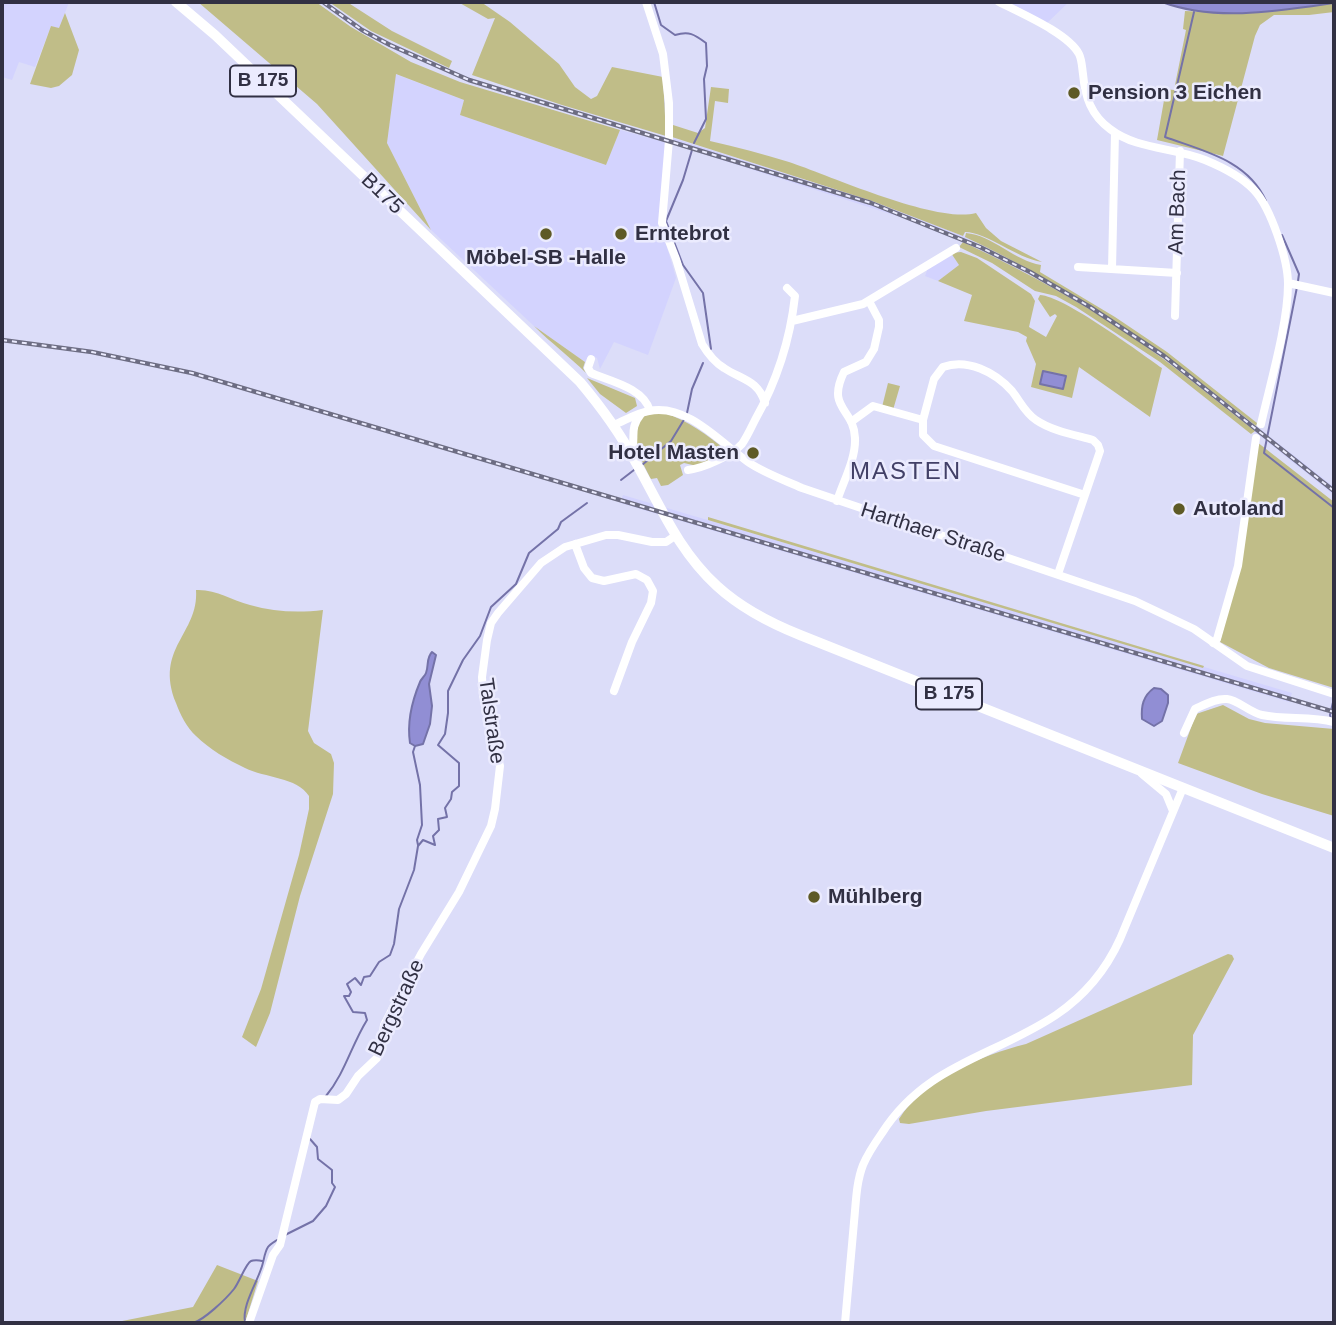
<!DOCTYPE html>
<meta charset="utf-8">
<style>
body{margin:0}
#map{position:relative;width:1336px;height:1325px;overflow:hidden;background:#dcddf9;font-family:Helvetica,sans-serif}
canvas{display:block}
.frame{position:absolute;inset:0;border:4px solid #313043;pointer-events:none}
</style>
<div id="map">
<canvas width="1336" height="1325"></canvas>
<div class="frame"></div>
</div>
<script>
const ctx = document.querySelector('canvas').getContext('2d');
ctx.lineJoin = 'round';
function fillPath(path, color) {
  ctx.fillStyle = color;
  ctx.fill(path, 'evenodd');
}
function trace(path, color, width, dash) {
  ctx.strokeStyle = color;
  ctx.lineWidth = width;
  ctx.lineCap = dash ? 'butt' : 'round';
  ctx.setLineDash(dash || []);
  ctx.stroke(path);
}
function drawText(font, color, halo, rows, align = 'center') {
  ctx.font = font + ' Helvetica,sans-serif';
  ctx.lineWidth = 5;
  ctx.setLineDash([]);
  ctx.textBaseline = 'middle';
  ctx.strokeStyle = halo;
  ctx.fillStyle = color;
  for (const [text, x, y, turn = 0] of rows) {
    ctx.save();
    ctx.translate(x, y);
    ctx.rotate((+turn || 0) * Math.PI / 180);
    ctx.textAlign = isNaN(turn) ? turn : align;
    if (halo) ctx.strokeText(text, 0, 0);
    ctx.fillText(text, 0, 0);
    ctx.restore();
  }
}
fillPath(new Path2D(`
 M2,2h67l-10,27 -8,-3 -16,41 -16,-5 -7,18 -10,-3z
 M1009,2h60l-22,21z
 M395,74l69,26 -4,15 146,50 14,-35 45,12 1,-6 206,65 91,35 68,34 50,29 85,56 168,132v8l-171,-136 -84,-56 -51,-29 -69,-33 -56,-23 -237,-76 -1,98 11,38 -28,77 -34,-13 -14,27 -3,-11 -8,-3 -4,7 -51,-36 -103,-96 -44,-87z
 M951,253l8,12 -21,16 -13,-5 3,-8z
 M623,495l669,198 -3,9 -669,-199z`), '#d3d3fe');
fillPath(new Path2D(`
 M198,2h118l35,25 60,35 49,20 160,48 -14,35 -146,-50 4,-15 -68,-26 -9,69 44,87 -114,-126z
 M329,2h18l45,29 60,30 -3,7 -78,-37z
 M458,2h23l29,20 49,42 16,23 16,12 6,-3 15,-29 51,10 3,59 -104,-31 -90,-30 23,-57 -7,1z
 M1334,3v9l-25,3h-35l-14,10 -5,11 -32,120 -66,-16 9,-51 8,1 12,-60 -3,-1 2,-18 44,2z
 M65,13l14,37 -7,25 -13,11 -8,2 -21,-4 21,-58 8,2z
 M711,87l18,2 -1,14 -13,-2 -5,40c27,6 53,13 79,21 42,14 148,62 187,51l10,15 15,13 41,21c-26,-4 -55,-30 -77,-30l-2,4 -91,-35 -200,-64 1,-12 25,8 7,-5z
 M966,233c26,2 49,28 75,32l-1,7 75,45 52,35 90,71 -1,3c-92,-74 -184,-139 -291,-189z
 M963,242c70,33 137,70 199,116 31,23 62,49 93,73l-4,3 -91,-72 -84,-55 -20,-11 -21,-5 -43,-28 -33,-16z
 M961,252l16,6 54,36 4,7 -6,26 17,10 11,-21 -2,-2 -5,3 -12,-18 2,-4c24,1 99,57 122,73l-12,49 -71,-50 -7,31 -41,-11 5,-23 -10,-23 1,-4 -9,-5 -54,-11 8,-26 -34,-14 21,-16 -8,-12z
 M534,326l51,36 -2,6 3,5c-17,-17 -35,-30 -52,-47z
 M587,378l48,20 2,8 -11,7 -26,-19z
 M888,383l12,3 -7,24 -11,-3z
 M664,413c24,7 43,22 63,38l-30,15 -13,-3 -4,2 3,10 -15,10 -7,1 -4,-8 -6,1c-7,-15 -31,-53 -4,-64 5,-2 12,-2 17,-2z
 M1257,442l77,60v186l-65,-20 -49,-26 20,-77z
 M708,517l496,149 -1,2 -495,-148z
 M196,590c20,-1 35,10 54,15 24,7 49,8 73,5l-15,121 6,12 17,11 3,9 -1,31 -33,102 -30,117 -14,34 -14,-10 19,-48 38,-134 10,-46v-13c-12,-19 -44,-18 -64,-28 -17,-8 -36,-19 -49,-32 -9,-8 -16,-22 -20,-33 -22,-55 23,-69 20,-113z
 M1223,705l26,14 16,4 69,6v87l-72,-22 -84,-31 18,-49z
 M1228,954l4,1 2,4 -41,76 -1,50 -206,26 -77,13 -9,-1 -1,-4c26,-41 81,-63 127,-75z
 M217,1265l41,16 -13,42h-133l81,-16z`), '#c0bd88');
const water = new Path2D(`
 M1162,2h172v1c-55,8 -119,19 -172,-1z
 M1043,371l23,5 -3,13 -23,-5z
 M432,652l4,3 -7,29 3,22 -2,18 -7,20 -8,2 -5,-3c-3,-20 2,-42 10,-61 1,-3 5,-6 6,-9 3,-8 0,-15 6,-21z
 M1154,688l7,1 7,6v8l-6,18 -8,5 -12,-7c-1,-13 1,-23 12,-31z`);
fillPath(water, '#918ed4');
trace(water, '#7472a8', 2);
trace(new Path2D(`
 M654,2l7,23 14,10c14,-4 19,-1 31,8l1,23 -3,13 2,40 -12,24
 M1194,12l-29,125c38,14 83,23 101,64
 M692,150l-9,30 -17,41 17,44 20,28 8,56
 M1282,235l17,39 -1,7
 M1297,287l-33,166 70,55
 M687,413l5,-24 11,-26
 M642,465l29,-24 14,-23
 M621,480l13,-10
 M1331,719l-1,-4 4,-17
 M415,746l-2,6 7,33 2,40 -5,15 1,5
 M326,1096c19,-23 25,-50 41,-76l-2,-7 -12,-1 -9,-16h5l2,-4 -4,-8 8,-6 6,7 3,-8 6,-1 9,-14 11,-7 4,-11 5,-35 15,-39 4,-24 5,-6 12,5 -2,-9 6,-6 -1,-11 9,-2 -2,-9 6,-9 1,-7 7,-6v-23l-21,-18 7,-11 3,-21v-22l15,-31 17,-24 11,-29 25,-23 13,-31 29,-24 3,-7 26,-19
 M285,1235l28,-14 13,-15 9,-19 -3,-4v-13l-14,-11 -1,-12 -7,-8
 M245,1322c-3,-16 11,-38 16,-53 3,-7 3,-16 7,-22 2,-3 6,-5 9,-7
 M193,1323c11,-3 33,-24 41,-34 5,-6 12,-26 17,-28 2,-1 8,-1 11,0`), '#7472a8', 2);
trace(new Path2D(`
 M646,2l17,52 6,49v37l-7,83 14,36 26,85c6,10 12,18 22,24 18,12 34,12 41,35
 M999,2c21,11 69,31 80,52 3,6 3,14 4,20 2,23 8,41 27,55 27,21 64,18 95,31 17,7 36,16 49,30 17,18 34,70 34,94 0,40 -18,100 -27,140
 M1078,267l99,6
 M1112,269l3,-136
 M1288,283l46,10
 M1175,316l5,-165
 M792,321l71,-17 93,-56
 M591,359l-3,9 3,5c19,8 53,15 59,38
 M923,420l11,-41 9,-12c24,-9 52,5 69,24 8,10 13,22 24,29 16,11 39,15 57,20l5,5 2,6 -15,44
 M851,422l22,-16 50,14v15l11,11 151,49 -27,79
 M614,425c12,-5 23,-12 35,-14 38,-8 72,32 99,51 16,11 36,18 54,26l333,113 59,28 53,37 87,28
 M631,453c6,-15 -3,-23 10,-39
 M688,470c16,-2 43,-14 54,-26 5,-7 9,-16 13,-24 22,-39 35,-79 40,-124l-8,-8
 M837,501c6,-19 19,-42 18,-63 -1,-30 -29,-29 -11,-66l22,-10 8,-13 5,-22v-7l-10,-19
 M575,544l9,24 8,10 12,3 32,-7 11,6 6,11 -2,12 -19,39 -18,49
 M1213,643l4,-4 21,-73 18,-128
 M1184,733l11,-24c9,-4 21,-11 32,-10 11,1 22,13 35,16 23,5 48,1 72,7
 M1142,774l24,20 7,17
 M249,1323l24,-68 7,-10 35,-143 5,-3 18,1 8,-6 12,-18 19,-18 4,-12 3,-21 37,-71 38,-62 32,-66 4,-17 5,-43 -17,-71 -1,-18 5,-37 4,-17 7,-10 43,-50 24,-16 41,-12h12l34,7h14l9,-6
 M845,1323c3,-33 6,-67 9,-101 2,-19 2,-39 9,-57 5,-12 12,-22 19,-32 44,-69 111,-76 174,-118 28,-19 50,-45 64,-76l63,-151`), '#fff', 8);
trace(new Path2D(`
 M176,2l39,33 365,347c21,25 40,51 55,79 26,46 43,89 82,125 24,22 53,37 83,49l534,213`), '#fff', 10);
const rail = new Path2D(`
 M323,2l39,28 28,15 79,35 402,123 109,44 50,25 60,35 74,49 170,135
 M2,340l90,12 100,21 1142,339`);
trace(rail, '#6d6d83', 4.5);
trace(rail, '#ebebfe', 2, [5]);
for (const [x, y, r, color] of [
 [1074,93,7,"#5e5a26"],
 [546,234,7,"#5e5a26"],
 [621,234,7,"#5e5a26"],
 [753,453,7,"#5e5a26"],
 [1179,509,7,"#5e5a26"],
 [814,897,7,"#5e5a26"]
]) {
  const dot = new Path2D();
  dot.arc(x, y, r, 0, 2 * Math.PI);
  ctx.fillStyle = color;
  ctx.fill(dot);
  trace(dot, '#ebebfe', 2.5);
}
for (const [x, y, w] of [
 [263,81,66],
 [949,694,66]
]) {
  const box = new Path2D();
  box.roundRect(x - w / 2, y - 15.5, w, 31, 5);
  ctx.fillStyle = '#ebebfe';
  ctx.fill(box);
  trace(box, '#313043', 2);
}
drawText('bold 19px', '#313043', null, [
 ["B 175",263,81],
 ["B 175",949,694]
]);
drawText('bold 21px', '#313043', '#ebebfe', [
 ["Pension 3 Eichen",1088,93],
 ["Erntebrot",635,234],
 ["Möbel-SB -Halle",546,258,"center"],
 ["Hotel Masten",739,453,"right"],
 ["Autoland",1193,509],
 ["Mühlberg",828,897]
], 'left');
drawText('21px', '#313043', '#ebebfe', [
 ["B175",382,194,44],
 ["Am Bach",1178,212,-88],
 ["Harthaer Straße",933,533,18],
 ["Talstraße",491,721,82],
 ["Bergstraße",397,1008,-65]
]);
ctx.letterSpacing = '2px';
drawText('24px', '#424067', '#ebebfe', [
 ["MASTEN",906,472]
]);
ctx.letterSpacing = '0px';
</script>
